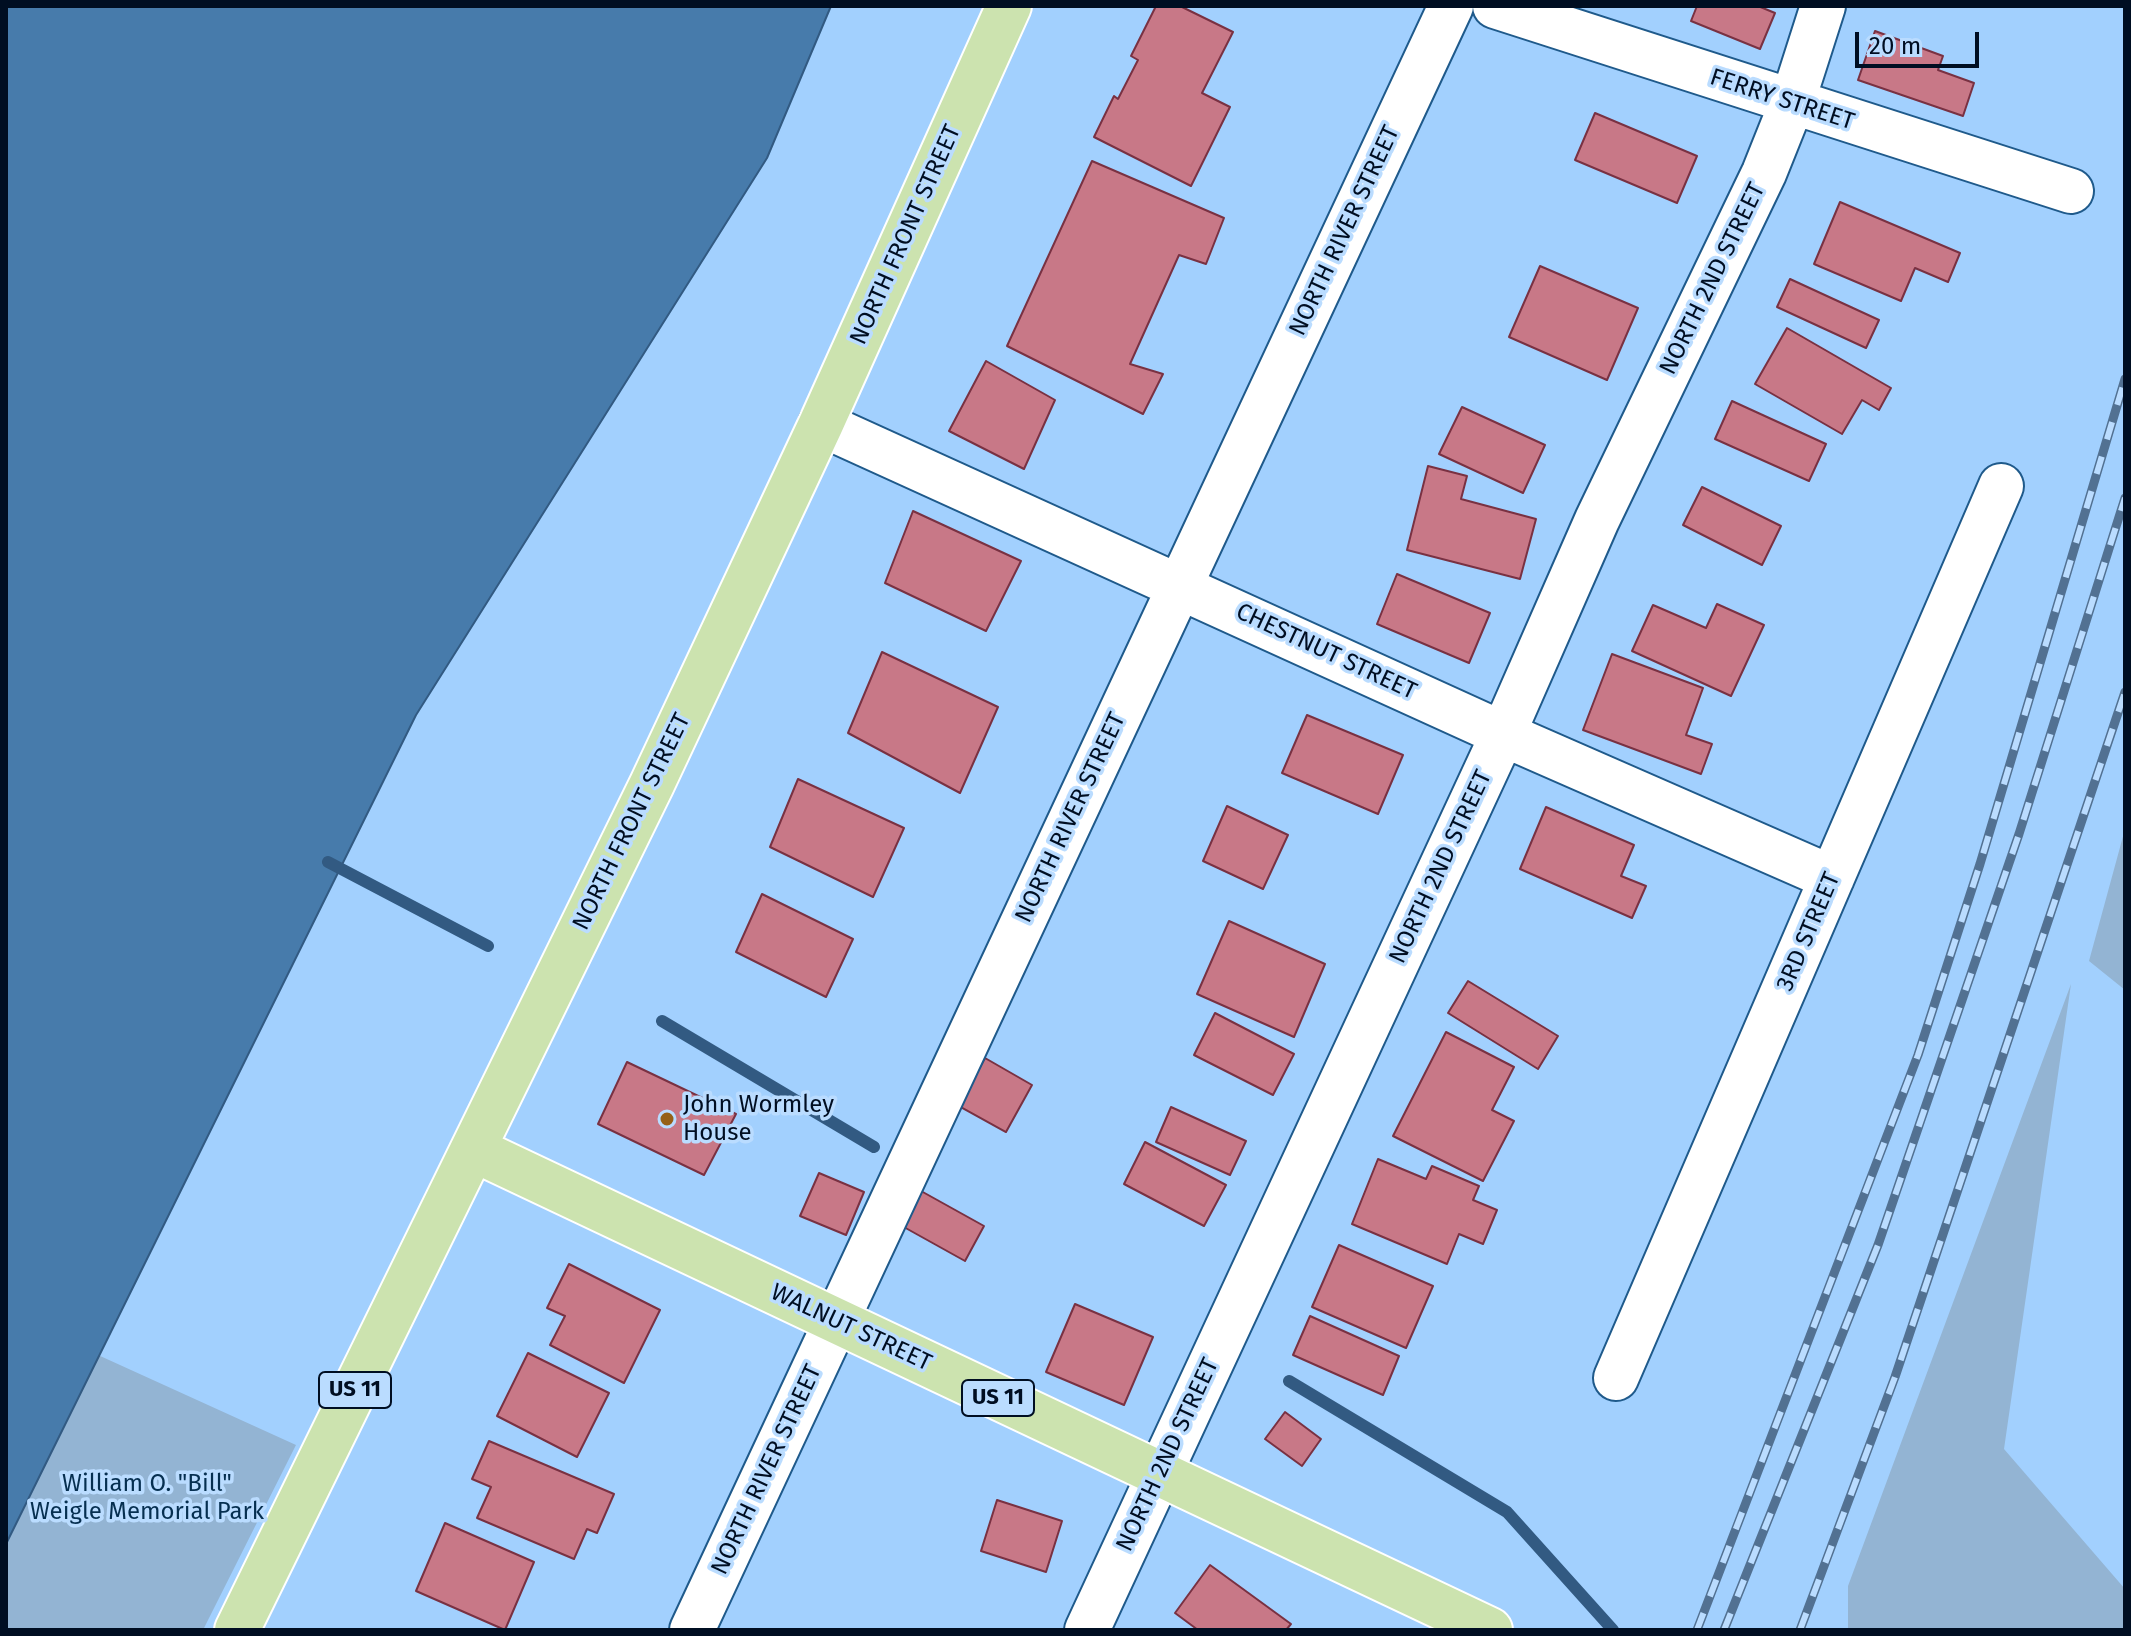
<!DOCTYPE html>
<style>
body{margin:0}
#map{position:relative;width:2131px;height:1636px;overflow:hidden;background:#a2d0fe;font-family:"Fira Sans",sans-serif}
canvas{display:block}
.frame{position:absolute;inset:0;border:8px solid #000e22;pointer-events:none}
.scale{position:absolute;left:1855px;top:32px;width:124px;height:36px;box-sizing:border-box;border:4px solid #000e22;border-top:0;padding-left:10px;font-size:24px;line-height:28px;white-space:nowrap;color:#000e22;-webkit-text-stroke:6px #badcff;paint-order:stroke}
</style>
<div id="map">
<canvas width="2131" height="1636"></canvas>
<div class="frame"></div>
<div class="scale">20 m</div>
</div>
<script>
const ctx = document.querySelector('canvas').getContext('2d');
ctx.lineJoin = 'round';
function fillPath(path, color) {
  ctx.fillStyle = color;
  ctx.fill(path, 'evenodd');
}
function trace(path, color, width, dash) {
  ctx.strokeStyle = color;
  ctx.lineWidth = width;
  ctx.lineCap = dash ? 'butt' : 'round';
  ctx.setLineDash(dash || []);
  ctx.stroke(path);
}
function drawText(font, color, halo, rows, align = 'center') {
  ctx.font = font + ' "Fira Sans",sans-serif';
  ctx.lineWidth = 7;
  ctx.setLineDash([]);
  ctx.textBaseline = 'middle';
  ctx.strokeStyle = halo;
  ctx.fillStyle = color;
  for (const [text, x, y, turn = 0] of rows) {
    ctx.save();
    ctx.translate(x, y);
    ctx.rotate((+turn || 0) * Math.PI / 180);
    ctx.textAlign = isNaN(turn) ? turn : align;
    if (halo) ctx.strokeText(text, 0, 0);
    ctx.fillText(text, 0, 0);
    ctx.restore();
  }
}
fillPath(new Path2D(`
 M2125,829v161l-36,-29z
 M2071,984l-67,465 121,140v41h-277v-44z
 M98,1355l198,90 -93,185h-197v-85z`), '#93b4d3');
const water = new Path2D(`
 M6,6h825l-64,152 -351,557 -410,829z`);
fillPath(water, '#477bab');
trace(water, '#325a82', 2);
trace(new Path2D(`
 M328,862l160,84
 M662,1021l212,126
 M1289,1381l218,131 106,118`), '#325a82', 12);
const building = new Path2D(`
 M1156,6h24l53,26 -31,61 28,14 -39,79 -97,-49 20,-41 4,3 20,-39 -7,-4z
 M1697,6h61l17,7 -15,36 -69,-28z
 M1875,31l68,25 -5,14 36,13 -11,33 -105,-36z
 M1595,113l102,43 -20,47 -102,-43z
 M1092,161l132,57 -18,46 -27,-9 -49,109 33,10 -20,40 -136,-68z
 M1840,202l120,51 -12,29 -33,-14 -14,33 -87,-37z
 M1540,266l98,42 -31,72 -98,-43z
 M1790,279l89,41 -13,28 -89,-41z
 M1787,328l104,60 -12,22 -17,-10 -20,34 -87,-50z
 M986,361l69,39 -31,69 -75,-38z
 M1732,401l94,43 -17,37 -94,-42z
 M1462,407l83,38 -22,48 -84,-39z
 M1428,466l39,10 -6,23 75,20 -16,60 -113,-29z
 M1702,487l79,39 -19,39 -79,-40z
 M913,511l108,50 -35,70 -101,-48z
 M1397,574l93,39 -21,50 -92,-39z
 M1717,604l47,21 -33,71 -99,-45 21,-46 53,23z
 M882,652l116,55 -38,86 -112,-60z
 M1612,654l91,34 -17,47 26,9 -11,30 -118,-44z
 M1307,715l96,40 -25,59 -96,-41z
 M798,779l106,49 -31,69 -103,-50z
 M1227,806l61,29 -25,54 -60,-28z
 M1546,807l88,38 -13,31 25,10 -14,32 -112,-49z
 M762,894l91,45 -27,58 -90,-45z
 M1229,921l96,43 -31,73 -97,-43z
 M1468,981l90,55 -20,33 -90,-56z
 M1215,1013l79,41 -21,41 -79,-40z
 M1446,1032l68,35 -22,43 22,11 -31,60 -90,-45z
 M985,1058l47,27 -26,47 -47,-26z
 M627,1062l109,52 -32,61 -106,-51z
 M1171,1107l75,34 -16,34 -74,-33z
 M1145,1142l81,43 -22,41 -80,-42z
 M1378,1159l48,20 6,-13 47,20 -6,14 24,10 -14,34 -24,-10 -12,30 -95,-40z
 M819,1173l45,19 -18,43 -46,-19z
 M921,1191l63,35 -19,35 -63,-35z
 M1339,1245l94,41 -27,62 -94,-41z
 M569,1264l91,46 -36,73 -74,-38 15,-29 -18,-8z
 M1075,1304l78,33 -29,68 -78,-33z
 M1310,1316l89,40 -16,39 -90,-40z
 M528,1353l81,40 -32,64 -80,-41z
 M1285,1412l36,27 -19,27 -37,-27z
 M489,1441l125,53 -17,39 -10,-4 -13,30 -97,-41 14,-31 -19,-8z
 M997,1500l65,21 -16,51 -65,-21z
 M445,1523l89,39 -29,68 -89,-39z
 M1210,1565l81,59 -5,6h-88l-23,-17z`);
fillPath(building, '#c87887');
trace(building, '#793142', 2);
const minor = new Path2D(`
 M1495,6l576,185
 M821,424l682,310 329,144
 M1616,1378l385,-892
 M692,1630l759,-1624
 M1087,1630l416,-896 94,-214 167,-347 28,-70 31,-97`);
const major = new Path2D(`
 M473,1149l1017,481
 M237,1630l415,-846 169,-360 188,-418`);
trace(minor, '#1f5a8b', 48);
trace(major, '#fff', 48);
trace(minor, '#fff', 44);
trace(major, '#cce3af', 44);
const rail = new Path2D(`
 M1697,1630l221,-575 62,-191 145,-485
 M1724,1630l154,-385 141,-411 106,-336
 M1800,1630l95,-253 230,-685`);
trace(rail, '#527192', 9);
trace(rail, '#badcff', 6, [18]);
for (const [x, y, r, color] of [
 [667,1119,8,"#966017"]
]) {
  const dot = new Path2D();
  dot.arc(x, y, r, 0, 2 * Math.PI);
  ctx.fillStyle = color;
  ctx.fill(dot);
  trace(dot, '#badcff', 3);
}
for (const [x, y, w] of [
 [355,1390,72],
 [998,1398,72]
]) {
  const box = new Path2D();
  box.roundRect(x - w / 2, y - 18, w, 36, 6);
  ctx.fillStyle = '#badcff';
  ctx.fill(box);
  trace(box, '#000e22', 2);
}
drawText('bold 22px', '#000e22', null, [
 ["US 11",355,1390],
 ["US 11",998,1398]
]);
drawText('24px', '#000e22', '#badcff', [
 ["FERRY STREET",1782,100,18],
 ["NORTH RIVER STREET",1345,231,-65],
 ["NORTH FRONT STREET",906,235,-66],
 ["NORTH 2ND STREET",1713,279,-64],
 ["CHESTNUT STREET",1326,652,25],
 ["NORTH RIVER STREET",1071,818,-65],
 ["NORTH FRONT STREET",632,822,-64],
 ["NORTH 2ND STREET",1441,867,-65],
 ["3RD STREET",1809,932,-67],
 ["WALNUT STREET",851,1328,25],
 ["NORTH 2ND STREET",1168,1455,-65],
 ["NORTH RIVER STREET",767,1470,-65]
]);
drawText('24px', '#000e22', '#badcff', [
 ["John Wormley",683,1105],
 ["House",683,1133]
], 'left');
drawText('24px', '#062f50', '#badcff', [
 ["William O. \"Bill\"",147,1484],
 ["Weigle Memorial Park",147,1512]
]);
</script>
